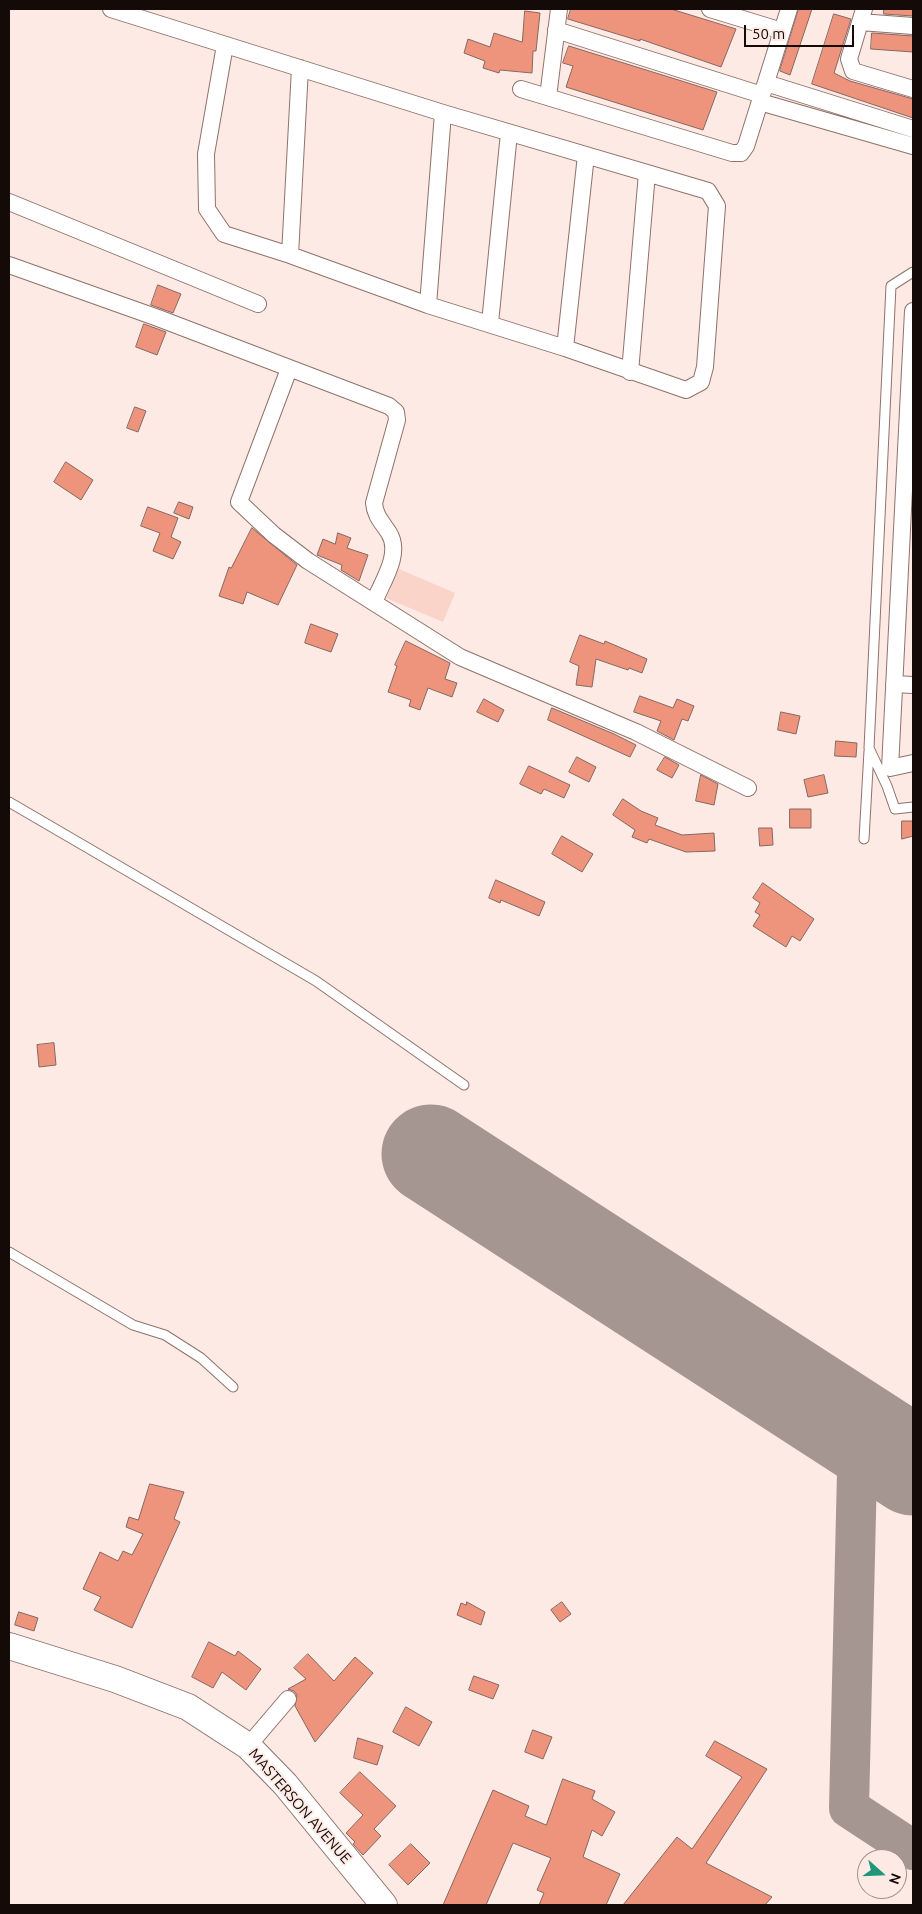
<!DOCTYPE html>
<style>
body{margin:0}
#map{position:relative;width:922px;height:1914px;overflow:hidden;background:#feeae5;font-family:Ubuntu,sans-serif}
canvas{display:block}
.frame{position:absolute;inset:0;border:10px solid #140a07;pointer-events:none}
.north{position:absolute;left:857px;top:1849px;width:50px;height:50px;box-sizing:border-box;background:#feeae5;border:1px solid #a0908c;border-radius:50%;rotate:110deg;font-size:14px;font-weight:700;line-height:20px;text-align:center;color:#140a07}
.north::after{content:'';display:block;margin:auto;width:18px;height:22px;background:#1f9579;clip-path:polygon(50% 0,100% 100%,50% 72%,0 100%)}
.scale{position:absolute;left:744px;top:25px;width:110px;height:22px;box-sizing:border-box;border:2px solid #140a07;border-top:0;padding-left:6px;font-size:15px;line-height:18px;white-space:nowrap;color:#140a07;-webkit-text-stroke:4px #feeae5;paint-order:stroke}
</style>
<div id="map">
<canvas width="922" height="1914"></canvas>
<div class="frame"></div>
<div class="north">N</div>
<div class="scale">50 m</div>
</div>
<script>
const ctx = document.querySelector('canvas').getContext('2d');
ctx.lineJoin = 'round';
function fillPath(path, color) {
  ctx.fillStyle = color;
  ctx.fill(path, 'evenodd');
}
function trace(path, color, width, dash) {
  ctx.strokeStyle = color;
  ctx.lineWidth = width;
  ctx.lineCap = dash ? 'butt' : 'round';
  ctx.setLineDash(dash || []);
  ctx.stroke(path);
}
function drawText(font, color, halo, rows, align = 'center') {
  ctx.font = font + ' Ubuntu,sans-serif';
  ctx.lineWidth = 4;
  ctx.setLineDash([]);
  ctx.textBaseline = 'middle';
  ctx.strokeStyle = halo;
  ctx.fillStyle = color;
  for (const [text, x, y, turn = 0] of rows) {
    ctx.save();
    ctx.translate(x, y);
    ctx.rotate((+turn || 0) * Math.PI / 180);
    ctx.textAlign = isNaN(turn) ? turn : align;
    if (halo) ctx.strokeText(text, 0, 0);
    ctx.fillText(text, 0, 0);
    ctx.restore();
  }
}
fillPath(new Path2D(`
 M399,569l56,24 -12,29 -57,-24z`), '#fad3c9');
trace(new Path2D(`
 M858,1430l-9,378 64,42`), '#a69691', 40);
trace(new Path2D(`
 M431,1154l482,312`), '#a69691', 99);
const building = new Path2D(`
 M571,9h100l65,20 -15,38 -81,-28v2l-72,-22z
 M799,9h13l-22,66 -10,-4z
 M884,9h29v7l-29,-2z
 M525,11l15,2 -4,38h-3l-1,22 -32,-3 -1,3 -16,-5 2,-7 -21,-8 4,-14 22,8 4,-14 28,9z
 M834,14l17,5 -17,54 16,8 63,18v19l-101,-34z
 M872,33l41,3v16l-42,-3z
 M569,46l148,46 -14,38 -137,-43 7,-21 -10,-3z
 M158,285l23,9 -8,19 -22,-8z
 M144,324l22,8 -9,23 -21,-8z
 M135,407l11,4 -8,21 -11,-4z
 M66,462l27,18 -12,20 -27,-18z
 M179,502l14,5 -4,12 -15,-6z
 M148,507l30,11 -7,19 10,5 -8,17 -20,-8 7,-18 -19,-7z
 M252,528l45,37 -19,40 -31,-13 -4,12 -24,-8 10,-29 2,1z
 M338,533l13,5 -4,10 21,7 -9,26 -18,-11 1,-5 -25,-10 6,-16 12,5z
 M311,624l27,10 -7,18 -26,-9z
 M580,635l24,9 1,-3 42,18 -5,14 -13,-5 -1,2 -32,-11 -4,28 -16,-2 3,-19 -9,-4z
 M406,641l44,22 -5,16 12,4 -5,14 -24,-9 -8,22 -11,-4 2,-6 -23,-8 9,-26 -2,-1z
 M640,696l33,12 4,-9 17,7 -6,15 -6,-2 -8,21 -17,-9 4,-10 -27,-9z
 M484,699l20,11 -6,12 -21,-10z
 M552,708l62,26 22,11 -6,12 -82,-37z
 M781,712l19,4 -4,18 -18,-4z
 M836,741l21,2 -1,14 -21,-1z
 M577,757l19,10 -7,15 -20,-10z
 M665,757l14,8 -7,13 -15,-8z
 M529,766l41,19 -6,13 -20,-9 -3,5 -21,-10z
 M701,775l17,9 -4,21 -18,-4z
 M824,775l4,18 -20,4 -4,-17z
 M623,799l18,12 17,7 -3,7 27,10 32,-2 1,18 -29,1 -37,-13 -2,4 -15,-6 3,-7 -22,-15z
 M790,809h21v19h-21z
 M902,821h11v15l-11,3z
 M759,828h13l1,17 -13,1z
 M562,836l31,18 -11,18 -30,-18z
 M496,880l49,22 -6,14 -38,-16 -1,3 -11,-5z
 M763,883l51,36 -14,22 -8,-5 -6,11 -33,-21 7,-11 -5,-3 5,-9 -7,-5z
 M54,1043l2,22 -17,2 -2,-22z
 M150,1484l34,8 -10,27 6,3 -48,106 -38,-18 7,-13 -18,-8 17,-37 18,9 5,-10 9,4 11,-21 -17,-7 3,-10 9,3z
 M467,1602l18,10 -4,13 -24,-10 4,-12 5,2z
 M562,1602l9,12 -11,8 -9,-12z
 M19,1612l19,6 -4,13 -19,-6z
 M209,1642l26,14 3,-5 23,18 -15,21 -24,-18 -9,16 -21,-11z
 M308,1654l26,27 21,-24 18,16 -58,69 -20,-36 2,-11 -3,-4 -6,-2 18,-10 -12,-11z
 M474,1676l25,9 -6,14 -24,-9z
 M406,1707l26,15 -13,24 -26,-14z
 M533,1730l19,7 -9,22 -18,-7z
 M358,1738l25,8 -6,19 -23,-7z
 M715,1741l52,28 -61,94 66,34 -7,8h-142l54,-68 15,12 50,-72 -36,-21z
 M360,1772l36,34 -22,23 7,7 -18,19 -10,-11 2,-2 -9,-9 17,-18 -23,-22z
 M563,1779l32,12 -3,8 23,13 -13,24 -10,-6 -9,27 37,17 -14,31h-67l5,-12 -7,-3 14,-32 -38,-15 -27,62h-43l50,-115 36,16 -4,10 21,9z
 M411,1844l19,19 -22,22 -19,-20z`);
fillPath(building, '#ee947d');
trace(building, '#856860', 1);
const lane = new Path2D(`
 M913,272l-22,14 -22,462 18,38 8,23 18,-2
 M9,802l307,179 148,104
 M864,839l5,-88
 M9,1252l124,73 32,10 36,23 32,29`);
const street = new Path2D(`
 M111,9l332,104 265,78 9,15 -12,161 -4,15 -15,8 -121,-42 -137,-43 -138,-50 -66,-21 -17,-25 -1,-55 19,-109
 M710,9l72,22
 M864,9l-15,50 4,12 60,18
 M860,22l53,4
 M556,30l206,65
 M766,83l147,46
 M521,89l211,64h9l5,-7 43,-137
 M548,97l11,-88
 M760,102l153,44
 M9,202l249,102
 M290,255l10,-187
 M9,265l149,53 231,88 7,6 1,8 -23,83c1,13 8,19 15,30 13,21 -7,49 -15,69
 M428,305l15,-192
 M913,311l-23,457 23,-5
 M490,323l19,-190
 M565,348l21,-193
 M289,369l-50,133 35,33 34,26 152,96 176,75 112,56
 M630,372l17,-199
 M894,684l19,1
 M248,1746l40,-47`);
const primary = new Path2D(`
 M9,1646l106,33 73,28 60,39 37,38 99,121`);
trace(lane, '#8f726a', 11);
trace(street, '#8f726a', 18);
trace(primary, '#8f726a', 28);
trace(lane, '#fff', 9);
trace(street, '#fff', 16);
trace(primary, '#fff', 26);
drawText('15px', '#140a07', '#feeae5', [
 ["MASTERSON AVENUE",300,1806,49]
]);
</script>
